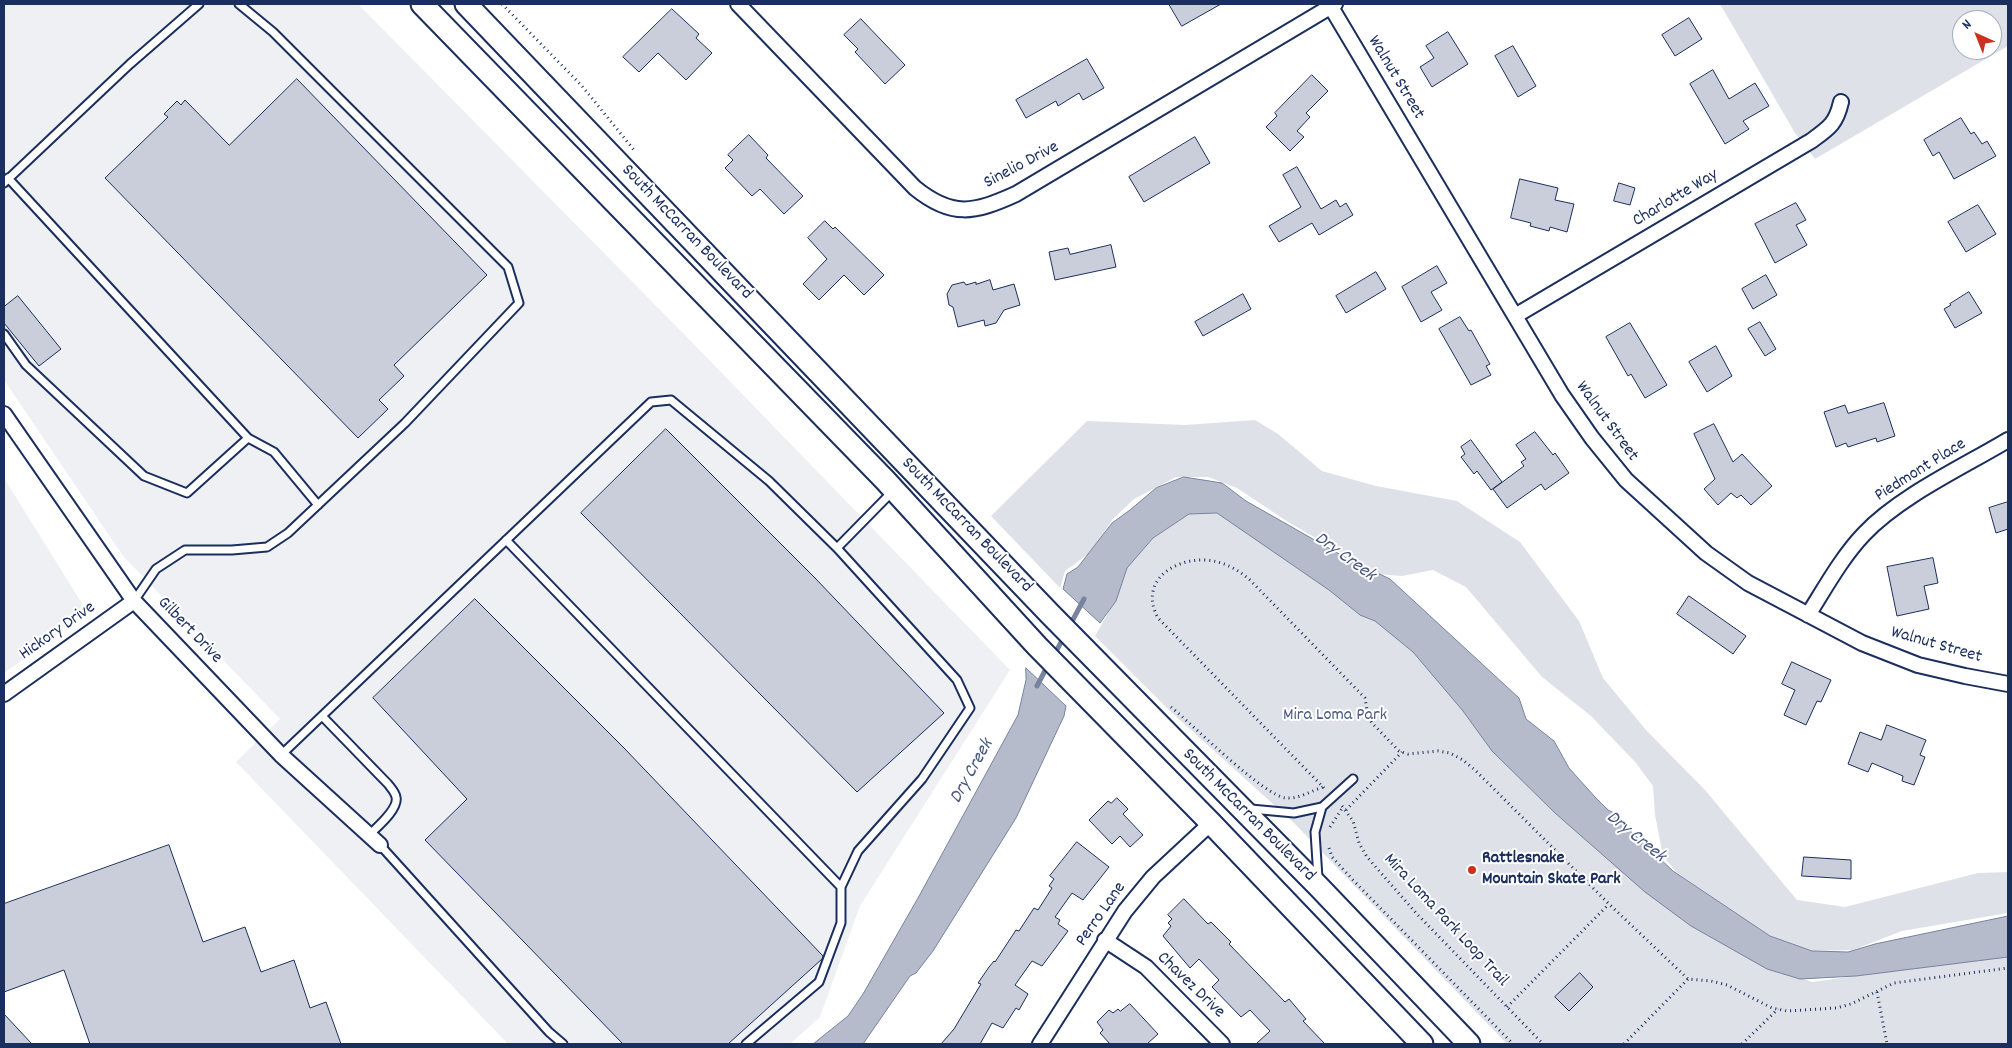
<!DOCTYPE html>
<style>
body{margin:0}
#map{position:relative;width:2012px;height:1048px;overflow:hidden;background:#fff;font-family:Dekko,sans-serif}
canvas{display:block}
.frame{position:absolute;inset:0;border:5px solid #1b2f5e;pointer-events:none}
.north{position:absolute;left:1952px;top:10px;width:50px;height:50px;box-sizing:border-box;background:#fff;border:1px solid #a4acbf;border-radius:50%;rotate:316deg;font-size:14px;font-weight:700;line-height:20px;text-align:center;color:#1b2f5e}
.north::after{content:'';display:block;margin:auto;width:18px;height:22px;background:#c8321e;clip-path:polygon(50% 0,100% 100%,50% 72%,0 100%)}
</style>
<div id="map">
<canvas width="2012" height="1048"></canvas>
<div class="frame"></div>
<div class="north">N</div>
</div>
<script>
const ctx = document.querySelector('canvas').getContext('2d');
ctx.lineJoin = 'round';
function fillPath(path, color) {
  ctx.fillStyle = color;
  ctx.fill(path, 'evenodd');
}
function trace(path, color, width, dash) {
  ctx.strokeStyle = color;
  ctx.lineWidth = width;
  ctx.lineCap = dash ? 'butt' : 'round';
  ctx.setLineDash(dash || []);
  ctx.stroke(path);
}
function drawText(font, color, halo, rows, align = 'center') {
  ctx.font = font + ' Dekko,sans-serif';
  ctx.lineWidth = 4;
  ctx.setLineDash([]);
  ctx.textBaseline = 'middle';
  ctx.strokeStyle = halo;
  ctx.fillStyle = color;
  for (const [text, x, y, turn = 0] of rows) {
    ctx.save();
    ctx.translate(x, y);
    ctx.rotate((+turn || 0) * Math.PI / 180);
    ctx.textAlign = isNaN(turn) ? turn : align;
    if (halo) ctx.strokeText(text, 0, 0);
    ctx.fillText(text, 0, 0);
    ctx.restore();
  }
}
fillPath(new Path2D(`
 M4,4h354l325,329 327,337 -150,236 -40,111 -30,27h-282l-272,-282 44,-43 -157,-163 -119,-176z
 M4,478l79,127 -32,35 -47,33z`), '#eff0f4');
fillPath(new Path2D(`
 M1720,4h288v42l-193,113 -20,-26zM1962,20h30v30h-30z
 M1255,420l23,14 44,37 54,15 81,15 63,41 59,79 24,57 43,52 59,60 92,110 48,7 133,-34 30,-1v41l-106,18 -49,19 -41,1 -42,-15 -93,-63 -14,-17 -8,-41 -2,-29 -17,-23 -45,-47 -49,-39 -76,-90 -33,-17 -31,6 -25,-2 -92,-54 -48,-32 -29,-11h-32l-42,22 -22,21 -21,32 -26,19 -5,17 -69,-72 96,-95 98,4z
 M1217,513l191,125 247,255 58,46 49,24 50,19 51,-7 145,-23v92h-501l-214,-222 -122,-110 -76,-76 20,-35 12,-33 26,-30 36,-24z`), '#dee1e7');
const water = new Path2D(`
 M1184,477l38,6 24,18 102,58 42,20 129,119 7,21 28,22 15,27 26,29 13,13 10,5 7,11 48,45 97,65 42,15 36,1 27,-8 133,-28v41l-152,19 -56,3 -33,-10 -76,-43 -46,-34 -90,-79 -63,-62 -29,-40 -50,-59 -38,-31 -15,-6 -31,-25 -112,-77 -28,1 -36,24 -26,30 -11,33 -16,22 -37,-34 4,-15 11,-7 34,-44 18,-13 26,-22z
 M1026,668l40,38 -2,10 -48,102 -83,133 -17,22 -6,3 -47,68h-50l35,-28 15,-22 55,-96 100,-183 8,-35z`);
fillPath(water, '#b5bbca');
trace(water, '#77839f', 1);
trace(new Path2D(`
 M1069,627l15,-28
 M1054,655l10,-18
 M1037,686l11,-21`), '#77839f', 5);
const building = new Path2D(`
 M1169,4h52l-39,22z
 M672,9l27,25 -3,4 16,15 -26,27 -28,-27 -19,19 -16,-15z
 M1689,18l13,21 -27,17 -13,-21z
 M861,19l44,46 -20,19 -30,-32 3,-3 -14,-14z
 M1448,32l20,32 -36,23 -12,-20 14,-9 -8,-12z
 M1513,46l23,40 -18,11 -23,-41z
 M1087,59l17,29 -21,12 -4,-7 -21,13 -2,-5 -30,17 -10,-18z
 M1713,70l16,29 26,-16 14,23 -26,15 6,8 -24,15 -35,-60z
 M1312,75l16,16 -22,22 4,4 -13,14 7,6 -14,14 -24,-24 11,-11 -2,-3z
 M297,79l190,196 -93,90 10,11 -25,24 9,9 -30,29 -253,-260 63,-61 -4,-3 13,-13 4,4 4,-5 44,45z
 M1961,118l10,16 3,-2 8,12 5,-3 9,15 -42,23 -15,-27 -6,4 -9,-16z
 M749,135l19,20 -2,3 37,38 -19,18 -24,-25 -8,7 -27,-28 8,-8 -5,-5z
 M1195,137l15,26 -66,39 -15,-25z
 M1297,167l24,42 15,-9 4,7 6,-4 7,12 -34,20 -7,-12 -33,19 -10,-16 32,-19 -18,-32z
 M1520,179l38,9 -3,12 19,4 -7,28 -17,-5 -1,4 -19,-5 1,-3 -20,-5z
 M1619,183l16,5 -5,17 -16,-4z
 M1796,203l10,17 -10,5 11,20 -32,18 -20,-39z
 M1978,205l18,29 -30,18 -18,-30z
 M825,221l8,8 2,-2 49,48 -20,20 -20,-20 -25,25 -16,-16 24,-25 -19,-21z
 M1111,245l5,22 -61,13 -6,-28 19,-4 2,6z
 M1437,266l10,17 -16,9 11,18 -21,12 -19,-35z
 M1376,272l10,17 -40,24 -10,-17z
 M1766,275l11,20 -24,14 -11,-20z
 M990,280l3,10 21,-6 6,21 -16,5 -8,13 -11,3 -1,-6 -26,7 -5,-20 -4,-2 -2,-11 5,-9 12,-3 2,3 10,-3v2z
 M1969,292l13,21 -27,15 -11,-19 7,-4 -1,-1z
 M1243,294l8,15 -48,27 -8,-14z
 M18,296l43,53 -22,17 -35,-43v-16z
 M1460,317l9,14 2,-1 19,34 -4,2 5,9 -20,10 -32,-56z
 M1760,322l16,27 -11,7 -17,-27z
 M1630,323l37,62 -22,13 -14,-24 -3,2 -22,-39z
 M1716,346l16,30 -25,16 -18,-30z
 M1884,403l11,33 -18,6 -1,-4 -28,9 -2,-4 -10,4 -12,-35 21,-7 3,8z
 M1714,424l19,38 9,-8 30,32 -21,19 -10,-10 -4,3 -6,-5 -13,12 -14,-16 11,-10 -21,-45z
 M666,429l149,149 129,135 -87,79 -276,-279z
 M1535,432l18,23 2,-2 14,20 -24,17 -4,-6 -34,24 -14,-19 31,-23 -3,-4 5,-3 -10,-14z
 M1471,440l31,42 -11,8 -14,-19 -3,3 -13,-17 4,-3 -4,-7z
 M2008,502v27l-12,4 -7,-25z
 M1933,558l5,25 -14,3 5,23 -32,7 -10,-49z
 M1689,596l57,40 -13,18 -56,-40z
 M475,599l149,149 199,208 -1,3 -94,85h-105l-198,-204 42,-41 -94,-101z
 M1792,662l39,18 -10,22 -4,-1 -11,24 -22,-10 11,-25 -13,-6z
 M1887,725l39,15 -6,15 5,2 -11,28 -12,-4 1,-5 -31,-13 -4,9 -20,-8 12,-32 21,8z
 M1117,798l11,11 -5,5 20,21 -13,12 -10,-11 -8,8 -23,-24 19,-19 3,2z
 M1077,842l32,25 -26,33 -11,-7 -17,24 5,3 -2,4 10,7 -26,35 -10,-5 -17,24 13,9 -9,16 -3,-2 -13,20 -11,-5 -12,21h-39l13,-15 27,-45 -3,-1 11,-16 5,-6 1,1 21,-32 3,1 15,-23 4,2 14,-22 -3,-2 5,-7 -4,-3z
 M169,845l34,97 42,-15 16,45 33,-12 16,48 16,-6 15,42h-251l-26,-74 -60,22v-88z
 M1804,857l47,3v19l-49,-3z
 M1184,899l24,25 3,-2 20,20 -2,2 56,58 4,-3 17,20 -3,2 22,23h-69l14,-13 -20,-21 -9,7 -29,-30 7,-7 -20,-21 -9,9 -27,-32 8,-10 -3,-3 4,-4 -4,-4z
 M1580,973l13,14 -24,24 -14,-14z
 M1130,1004l28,30 -11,10h-37l-10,-11 3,-3 -6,-8 12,-12 4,3 5,-4 2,2z
 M4,1014l28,30h-28z`);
fillPath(building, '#caceda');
trace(building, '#1b2f5e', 1);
const lane = new Path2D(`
 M8,178l240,260
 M4,183l126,-119 69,-60
 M4,334l22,31 118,111 43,17 61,-55 26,14 44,53
 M506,540l335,347
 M134,601l22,-32 29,-19h47l35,-3 21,-14 117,-110 114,-120 -11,-36 -235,-235 -34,-28
 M322,716l66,68c3,4 7,8 8,13 3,12 -19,30 -27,38
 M281,755l370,-353 20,-2 98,81 68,67 55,-56
 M1251,809l43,4 28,-6 31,-28
 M380,845l169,187 14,12
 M1318,878l-3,-46 7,-25
 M746,1044l73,-62 22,-59v-36l17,-36 64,-72 48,-71 -13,-28 -120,-132`);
const street = new Path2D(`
 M738,4l177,184c37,30 59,25 101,6l319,-190
 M1331,7l231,388 30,43 34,42 80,73 42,30 114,60 56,22 47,11 43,8
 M1515,316l296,-175c18,-13 25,-17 30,-39
 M4,414l130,187 147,154 99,90
 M1808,615c17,-27 34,-58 56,-81 36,-38 99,-67 144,-94
 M4,694l130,-93
 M1105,940l41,27 76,77
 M1040,1044l85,-133 28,-34 58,-54`);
const primary = new Path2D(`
 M422,4l463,476 152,166 174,177 211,221
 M466,4l584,610 269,273 150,157`);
trace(lane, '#1b2f5e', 11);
trace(street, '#1b2f5e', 18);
trace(primary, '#1b2f5e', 25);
trace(new Path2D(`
 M502,4l80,82 52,64
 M1171,707c22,18 93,89 115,91 13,1 25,-7 37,-11
 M1324,788l-166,-170c-19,-35 13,-59 47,-58 18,1 32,9 45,20l115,118 3,18 4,7 27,28 9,3 30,-3 12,2 13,7 12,10 134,134 79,75 23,2 16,4 45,23 15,3 49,-3 15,-4 43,-21 114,-15
 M1342,806l11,15 6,22 8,14 50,57 126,130
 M1346,810l56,-58
 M1330,827l13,-20
 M1329,848l3,9 21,23 160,164
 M1877,992l10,52
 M1507,1007l102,-103
 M1624,1044l64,-65
 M1742,1044l36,-35`), '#1b2f5e', 3, [1, 4]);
trace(lane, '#fff', 7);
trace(street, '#fff', 14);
trace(primary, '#fff', 21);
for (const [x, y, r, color] of [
 [1472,870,5,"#c8321e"]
]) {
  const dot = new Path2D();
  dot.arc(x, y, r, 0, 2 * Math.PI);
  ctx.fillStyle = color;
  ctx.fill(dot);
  trace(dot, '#fff', 2);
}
drawText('18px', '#1b2f5e', '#fff', [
 ["Walnut Street",1395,78,59],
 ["Sinelio Drive",1022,166,-28],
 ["Charlotte Way",1676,199,-31],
 ["South McCarran Boulevard",686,233,46],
 ["Walnut Street",1606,422,54],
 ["Piedmont Place",1921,471,-32],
 ["South McCarran Boulevard",966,526,46],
 ["Gilbert Drive",189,631,46],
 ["Hickory Drive",58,632,-35],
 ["Walnut Street",1936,646,16],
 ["South McCarran Boulevard",1248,816,45],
 ["Perro Lane",1102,915,-55],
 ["Mira Loma Park Loop Trail",1445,921,47],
 ["Chavez Drive",1190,986,44]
]);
drawText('18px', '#4c5c80', '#fff', [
 ["Mira Loma Park",1335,717]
]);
drawText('bold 18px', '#1b2f5e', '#fff', [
 ["Rattlesnake",1482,860],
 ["Mountain Skate Park",1482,881]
], 'left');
drawText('italic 19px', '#49597e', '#fff', [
 ["Dry Creek",1344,558,36],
 ["Dry Creek",973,772,-61],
 ["Dry Creek",1635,838,39]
]);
</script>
